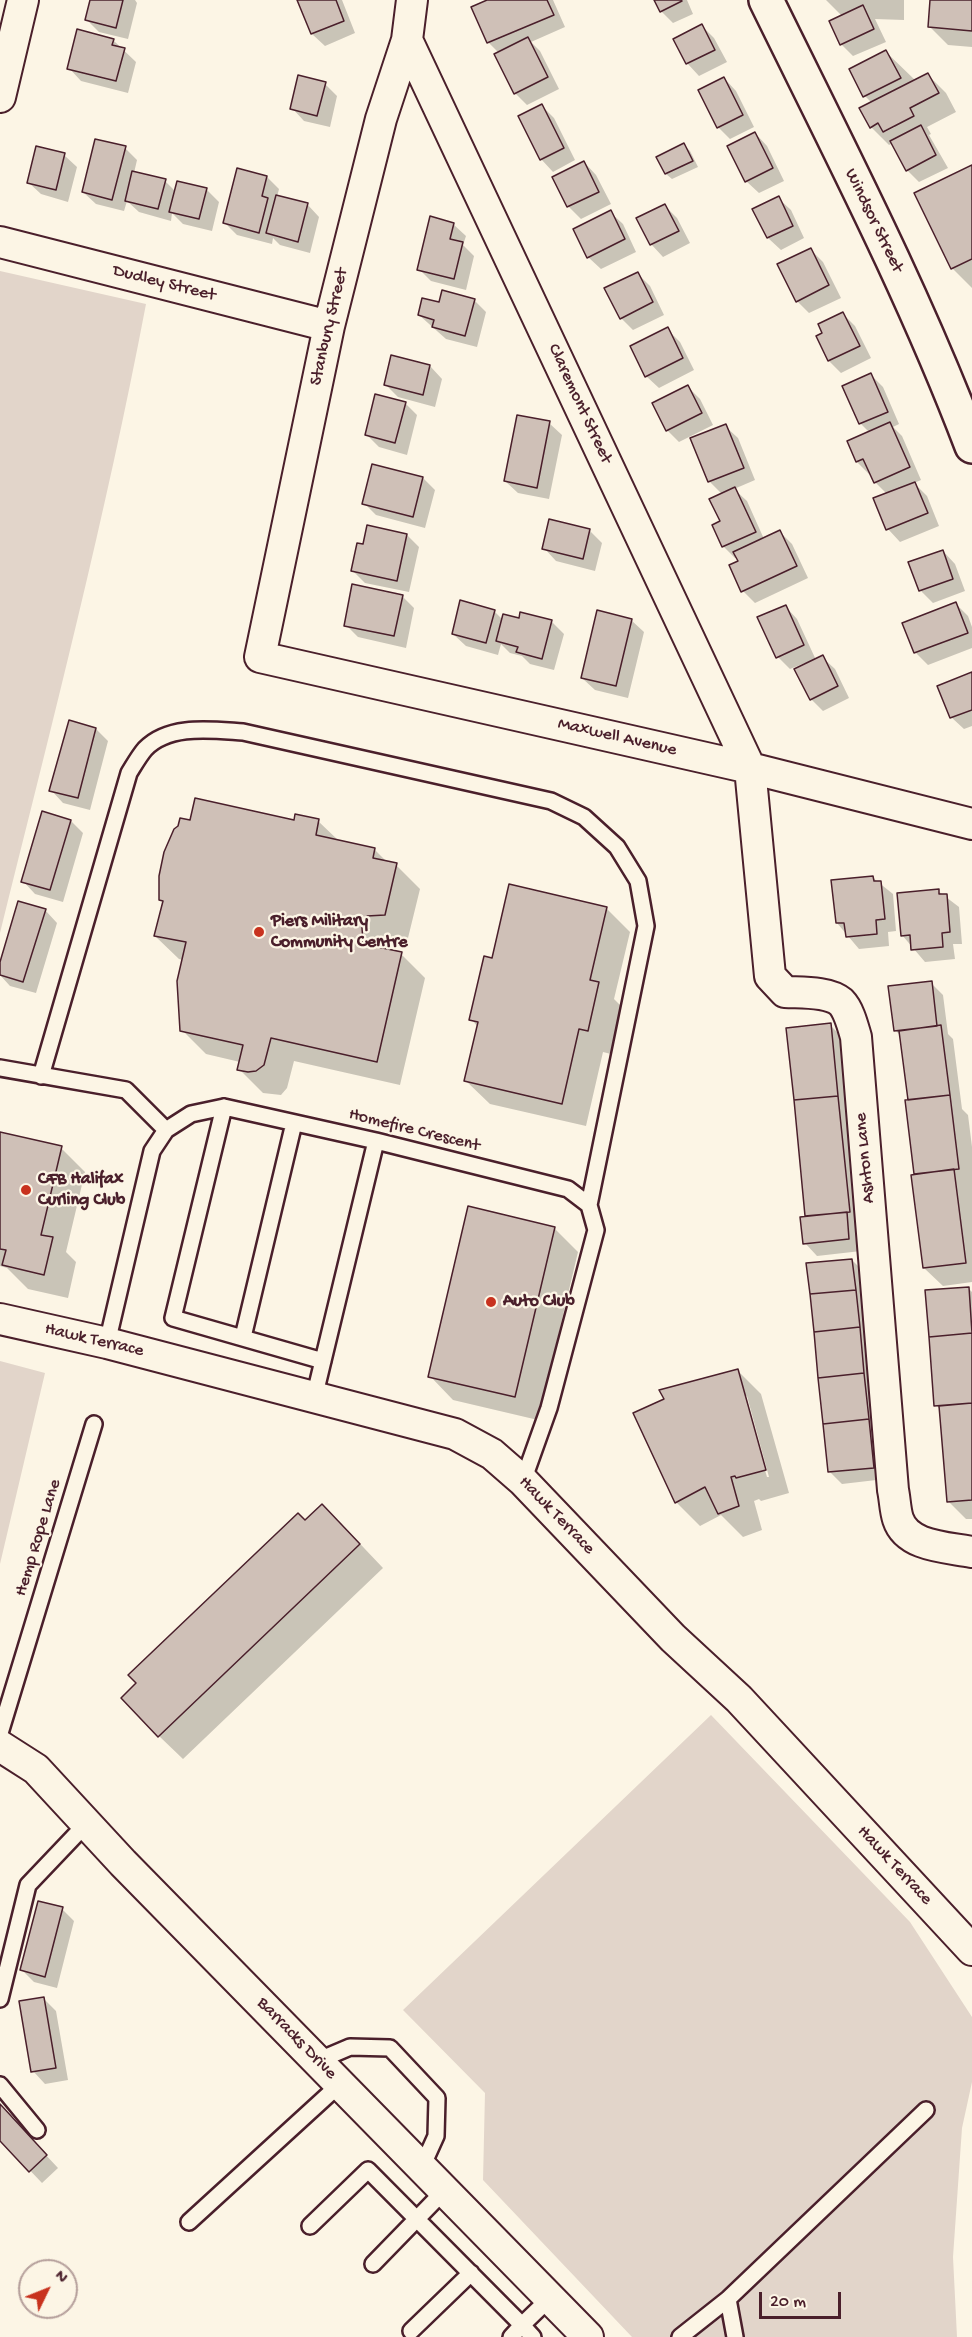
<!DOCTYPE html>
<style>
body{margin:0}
#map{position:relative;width:972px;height:2337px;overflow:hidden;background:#fcf5e5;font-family:"Gochi Hand",sans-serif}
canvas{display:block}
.north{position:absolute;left:18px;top:2259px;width:60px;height:60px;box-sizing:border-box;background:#fcf5e5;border:2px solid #b59f9b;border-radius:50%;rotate:47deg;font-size:16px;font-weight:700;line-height:24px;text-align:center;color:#4a1f2b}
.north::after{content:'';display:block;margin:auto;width:21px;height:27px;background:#c8321e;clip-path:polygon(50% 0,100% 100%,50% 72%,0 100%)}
.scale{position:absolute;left:759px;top:2292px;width:82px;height:27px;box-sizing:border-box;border:3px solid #4a1f2b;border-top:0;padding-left:8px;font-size:18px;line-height:21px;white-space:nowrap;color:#4a1f2b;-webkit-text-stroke:4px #fcf5e5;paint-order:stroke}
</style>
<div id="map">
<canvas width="972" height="2337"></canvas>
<div class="north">N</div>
<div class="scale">20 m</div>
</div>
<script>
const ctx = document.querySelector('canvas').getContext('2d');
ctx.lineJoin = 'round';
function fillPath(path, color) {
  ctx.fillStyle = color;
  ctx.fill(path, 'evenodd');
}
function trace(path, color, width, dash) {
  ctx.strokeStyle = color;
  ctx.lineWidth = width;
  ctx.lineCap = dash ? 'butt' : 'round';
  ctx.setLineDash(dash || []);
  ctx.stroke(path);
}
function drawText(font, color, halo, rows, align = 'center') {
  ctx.font = font + ' "Gochi Hand",sans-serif';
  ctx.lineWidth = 4.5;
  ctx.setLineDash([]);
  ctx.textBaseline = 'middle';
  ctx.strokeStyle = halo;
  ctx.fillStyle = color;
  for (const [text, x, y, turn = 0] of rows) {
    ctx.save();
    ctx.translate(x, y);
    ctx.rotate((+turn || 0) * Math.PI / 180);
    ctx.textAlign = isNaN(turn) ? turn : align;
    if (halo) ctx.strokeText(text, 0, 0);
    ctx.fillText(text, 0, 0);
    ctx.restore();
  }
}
fillPath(new Path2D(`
 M0,271l146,33c-40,211 -94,420 -146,629z
 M0,1361l45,12 -45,191z
 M711,1715l199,207 62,95v65l-10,46 -9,129 4,80h-325l-149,-157 2,-87 -82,-83z`), '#e2d5ca');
fillPath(new Path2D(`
 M91,0h44l2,3 -9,36 -29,-7 -12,-12z
 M299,0h43l13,33 -30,13 -13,-12z
 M491,0h62l12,27 -34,15 9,9 19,38 -32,16 -12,-12 -16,-40 -11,-11 -15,-35z
 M656,0h31l6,14 -20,9 -12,-12z
 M826,0h78v20l-29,-1 11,23 -33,14 -12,-12 1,-28z
 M932,0h40v47l-24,-2 -19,-19z
 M702,26l12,12 13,24 -28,14 -12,-13z
 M113,40l23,22 -8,31 -47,-12 -12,-13z
 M886,52l30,29 12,-6 18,18 10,19 -29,15 4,7 -2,1 19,33 -29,14 -12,-12 -14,-27 -4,2 -18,-18 1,-24 -7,-7zM893,125l2,2 -10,5 -2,-2z
 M724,78l12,13 18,36 -24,12 -12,-12z
 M325,84l12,12 -7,31 -26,-6 -12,-13z
 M542,106l12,12 21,42 -22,12 -12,-13z
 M755,133l12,13 17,35 -25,12 -13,-12z
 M684,145l6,6 8,16 -26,12 -6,-5z
 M125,148l12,12 -3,13 31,8 11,11 2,-9 29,7 12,12 -7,29 -29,-7 -11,-11 -1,8 -32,-9 -12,-11 -3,10 -28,-7 -13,-12z
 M64,155l13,12 -9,35 -27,-8 -13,-12z
 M584,162l12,13 15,29 -30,15 -12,-12 -15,-30z
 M972,166v122l-20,-20z
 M267,177l12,12 -2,8 30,7 12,13 -9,36 -30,-8 -7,-7 -1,6 -35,-9 -12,-12z
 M778,198l13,12 13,28 -23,12 -13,-12 -14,-28z
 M665,206l12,12 13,25 -27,14 -12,-13 -13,-25z
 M610,212l13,12 13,28 -35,17 -13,-12z
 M453,224l13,12 -3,9 11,11 -8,34 -35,-9 -12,-12z
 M810,249l13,13 18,36 -32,15 -12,-12z
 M638,274l12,12 14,29 -31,15 -12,-12z
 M474,300l12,12 -9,35 -31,-8 -27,-24 21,-11z
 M843,314l12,12 16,32 -30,15 -12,-12 -11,-24z
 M667,329l13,13 14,28 -35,18 -13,-12z
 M430,366l12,13 -7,28 -37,-10 -12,-12z
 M871,375l12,12 16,37 -6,3 9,9 19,44 -7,3 13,13 12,30 -39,16 -12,-13 -1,-35 -12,-12 -4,-9 -2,1 -12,-12 -8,-20 20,-10 -8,-8 -17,-38z
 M688,387l12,12 13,26 -34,17 -12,-12z
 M405,403l12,12 -10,40 -28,-8 -12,-12z
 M549,423l13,12 -13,64 -31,-6 -13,-12z
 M725,426l13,12 17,42 -21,9 13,12 17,38 16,-7 12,12 16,34 -53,25 -12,-12 -5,-34 -3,1 -12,-12v-51l-13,-13 -18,-43z
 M423,478l12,12 -10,38 -49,-13 -12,-12z
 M551,521l39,10 12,12 -7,28 -39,-10 -12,-13z
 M407,535l12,12 -10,45 -44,-9 -12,-12 11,-25z
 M943,551l12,13 10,27 -32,12 -13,-13z
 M402,596l12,12 -8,40 -48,-11 -12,-12z
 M956,604l12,12 4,11v21l-44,17 -12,-12 -12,-29z
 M785,606l12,13 19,41 6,-3 13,12 14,29 -26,13 -12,-12 -6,-36 -15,6 -12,-12z
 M494,611l9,9 49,2 12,12 -10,36 -24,-6 -8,-8 -12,-3 -9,-9 -3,11 -32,-9 -13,-12z
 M631,620l13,12 -16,66 -33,-8 -13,-12z
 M972,674v52l-8,3 -13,-12z
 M96,729l12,12 -18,69 -27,-7 -12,-13z
 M71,821l12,12 -20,69 -28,-8 -12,-13z
 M191,821h127l21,20 35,8 14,14 8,2 24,24 -12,49 -18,1v10l-4,2 15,3 24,24 -25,107 -106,-24 -7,27 -6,7 -18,-2 -24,-24 1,-7 -34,-8 -24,-24 1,-70 -4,-1 -24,-23 9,-33 -3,-3z
 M873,878l20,16 3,37 -8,1 1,14 -30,3 -22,-26z
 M938,891l21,16 3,37h-9l2,15 -30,3 -23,-27z
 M606,908l24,24 -16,67 8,8 -11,47 -8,-2 -17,74 -96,-22 -24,-23 12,-54 -7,-8 22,-59z
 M45,910l12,13 -21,70 -26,-7 -10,-11v-8z
 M931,983l12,12 5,39 5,5 9,70 6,6 4,32v135l-29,4 -19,-18 -17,-166 4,-1 -10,-65 -6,-6z
 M830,1025l12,12 19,214 -44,5 -12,-13z
 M0,1134l61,14 24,24 -19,80 10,10 -8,36 -40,-9 -21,-21 -7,-2z
 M554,1228l24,24 -40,168 -85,-20 -23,-24z
 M852,1260l12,12 21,207 -43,5 -13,-13z
 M968,1288l4,4v227h-6l-18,-18 -7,-91 -5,-5z
 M737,1370l24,24 28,99 -28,8 -2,-2 -5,2 8,29 -19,7 -22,-22 -21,11 -24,-24zM744,1396h3l22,81h-2z
 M305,1522l41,7 37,39 -200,191 -24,-23z
 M62,1909l12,12 -17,67 -23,-6 -12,-12z
 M43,1998l13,13 12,69 -23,4 -12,-13z
 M0,2106l58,62 -16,15 -42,-44z`), '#0003');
const building = new Path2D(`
 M90,0h33l-7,28 -31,-8z
 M297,0h39l8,21 -33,13z
 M487,0h60l7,15 -67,28 -16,-36z
 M654,0h27l1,1 -22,11z
 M930,0h42v31l-44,-4z
 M863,5l11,24 -34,16 -11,-24z
 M702,24l13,26 -29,14 -13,-25z
 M77,29l37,10 -2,6 13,3 -9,33 -49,-12z
 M528,37l20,40 -34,17 -20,-40z
 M886,50l15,28 -38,19 -14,-28z
 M928,73l11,20 -29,15 4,8 -31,16 -5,-9 -8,5 -11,-20z
 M298,75l28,7 -9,34 -27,-7z
 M724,77l19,38 -26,13 -19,-38z
 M542,104l22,44 -24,12 -22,-44z
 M921,125l15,30 -30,16 -16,-30z
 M755,132l18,36 -28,14 -18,-36z
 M95,139l31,7 -14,54 -30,-8z
 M684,143l9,18 -28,13 -9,-17z
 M36,146l29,7 -9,37 -29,-7z
 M584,161l15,31 -32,15 -15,-30z
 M972,165v94l-21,10 -37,-76z
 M237,168l30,8 -5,20 6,2 -9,35 -36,-10z
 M132,171l34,8 -8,30 -33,-8z
 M177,181l30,7 -8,31 -30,-7z
 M276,195l32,8 -10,39 -32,-9z
 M779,196l14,30 -26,12 -15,-29z
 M665,204l14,27 -29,14 -14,-27z
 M611,210l14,29 -38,19 -14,-29z
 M430,216l24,7 -4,16 13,3 -9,37 -37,-9z
 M811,248l18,37 -33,17 -19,-38z
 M638,272l15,30 -33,17 -16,-31z
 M442,290l33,9 -10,37 -33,-9 2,-7 -16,-5 4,-17 17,4z
 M843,312l17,34 -32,15 -12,-25 6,-3 -4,-9z
 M668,327l15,31 -38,19 -15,-31z
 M391,355l39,10 -7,30 -39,-10z
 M871,373l17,39 -29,12 -17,-38z
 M688,385l14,28 -36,18 -14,-28z
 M375,394l31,8 -11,41 -30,-8z
 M517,415l33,6 -13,67 -33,-7z
 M890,422l20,45 -36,16 -11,-24 -7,3 -9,-21z
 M726,424l18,44 -36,14 -18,-44z
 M372,464l51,13 -10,40 -51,-13z
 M915,482l13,31 -42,17 -13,-32z
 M735,487l21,45 -34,15 -10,-22 8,-4 -11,-22z
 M549,519l41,10 -7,30 -41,-10z
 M367,525l40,9 -10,47 -46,-10 6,-28 6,1z
 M780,530l17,36 -56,26 -12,-27 9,-4 -5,-9z
 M943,550l10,29 -34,12 -11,-29z
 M352,584l51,11 -9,41 -50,-10z
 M460,600l35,10 -9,33 -34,-9z
 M956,602l12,31 -54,20 -12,-30z
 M786,605l18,40 -28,13 -19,-41z
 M597,610l35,9 -16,67 -35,-8z
 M520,612l32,8 -10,39 -26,-7 2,-5 -22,-6 7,-27 16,4z
 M823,655l15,31 -28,14 -16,-31z
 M972,672v38l-22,8 -13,-32z
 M69,720l27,8 -18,70 -29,-7z
 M195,798l99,22 1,-6 24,5 -3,16 59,13 -2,10 24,5 -12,52 -18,1v9l-5,2 1,17 39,8 -25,110 -106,-24 -7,27 -8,6 -8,1 -11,-2 6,-25 -63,-14 -3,-50 9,-39 -32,-6 9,-35 -4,-1v-24l5,-24 10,-23 4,-3 2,-8 10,2z
 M42,811l29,9 -21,70 -29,-8z
 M873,876l1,5h7l4,38 -9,1 1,14 -31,3 -2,-14h-8l-5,-43z
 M509,884l98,23 -17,73 9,2 -11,49 -9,-2 -17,75 -98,-23 14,-59 -9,-2 15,-64 8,2z
 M939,889v5h8l3,38 -8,1 1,14 -32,3 -1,-15 -9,1 -4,-43z
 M18,901l28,8 -23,73 -23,-7v-13z
 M932,981l5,45 -43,5 -6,-45z
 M831,1023l7,73 -44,4 -8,-72z
 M941,1025l9,70 -42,5 -9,-69z
 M950,1095l9,74 -45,5 -9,-74z
 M838,1096l12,116 -45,4 -11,-116z
 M0,1132l62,14 -21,89 12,2 -9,38 -42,-10 4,-15 -6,-1z
 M954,1169l12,94 -43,5 -12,-93z
 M468,1206l87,21 -40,170 -87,-20z
 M847,1212l2,27 -46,5 -3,-27z
 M852,1259l4,31 -46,4 -4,-31z
 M969,1287l3,46 -43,4 -4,-47z
 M856,1290l4,37 -46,5 -4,-38z
 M860,1327l4,46 -46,5 -4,-46z
 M972,1333v70l-38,3 -5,-69z
 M738,1369l28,101 -30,8 -1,-2 -4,1 8,29 -21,8 -13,-27 -30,16 -42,-90 31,-14 -5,-9z
 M864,1373l5,46 -46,5 -5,-46z
 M972,1403v97l-25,2 -8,-96z
 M869,1419l5,49 -46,4 -5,-48z
 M322,1504l38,40 -202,193 -37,-39 15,-15 -8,-8 170,-162 7,7z
 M38,1901l25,6 -18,70 -25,-7z
 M44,1997l12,71 -25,4 -12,-71z
 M0,2104l47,51 -18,17 -29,-31z`);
fillPath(building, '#cfc0b7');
trace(building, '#4a1f2b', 1.5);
const lane = new Path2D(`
 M0,1068l126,22 40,40
 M41,1076l88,-303c5,-8 10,-17 16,-24 24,-25 66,-19 98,-17l308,69 33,16 33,30 21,34 8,45 -57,279
 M224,1107l-51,211 150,43
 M243,1337l51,-214
 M107,1343l45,-192 14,-21 25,-16 33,-7 152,34 192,48 21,16 7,25 -47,178 -26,73
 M314,1398l62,-257
 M0,1733l94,-309
 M0,1999l28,-114 58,-61
 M317,2061l33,-14 40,1 47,50 -1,38 -14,31
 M0,2085l37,45
 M189,2222l151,-138
 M310,2226l58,-56 154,155 28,-27
 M373,2264l71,-73
 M728,2299l7,38
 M411,2331l60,-58
 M511,2337l11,-12 11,12
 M680,2337l48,-38 198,-189`);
const street = new Path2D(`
 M412,0l-5,40 -26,79 -52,207 -69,331 490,111 222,56
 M407,40l343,728 20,208 15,16c15,1 43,-1 56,10 8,8 12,25 15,35l37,453c2,9 2,20 5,29 9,28 49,28 74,33
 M0,97l23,-97
 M0,242l329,84
 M0,1319l107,24 348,91 37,20 31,27 150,157 66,61 233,251
 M0,1746l36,23 87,94 465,474`);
const secondary = new Path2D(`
 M766,0c72,147 148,293 206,446`);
trace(lane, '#4a1f2b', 20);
trace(street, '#4a1f2b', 34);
trace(secondary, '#4a1f2b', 38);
trace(lane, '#fcf5e5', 15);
trace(street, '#fcf5e5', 30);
trace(secondary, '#fcf5e5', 33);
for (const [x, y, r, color] of [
 [259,932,6,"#c8321e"],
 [26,1190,6,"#c8321e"],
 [491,1302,6,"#c8321e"]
]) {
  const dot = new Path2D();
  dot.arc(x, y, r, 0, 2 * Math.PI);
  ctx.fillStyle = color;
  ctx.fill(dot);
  trace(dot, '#fcf5e5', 2);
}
drawText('18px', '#4a1f2b', '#fcf5e5', [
 ["Windsor Street",873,221,64],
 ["Dudley Street",164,284,14],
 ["Stanbury Street",330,327,-77],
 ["Claremont Street",579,404,65],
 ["Maxwell Avenue",617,738,13],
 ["Homefire Crescent",414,1131,14],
 ["Ashton Lane",866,1158,-95],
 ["Hawk Terrace",94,1341,13],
 ["Hawk Terrace",556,1516,46],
 ["Hemp Rope Lane",39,1538,-73],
 ["Hawk Terrace",894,1866,47],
 ["Barracks Drive",296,2039,46]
]);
drawText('bold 18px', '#4a1f2b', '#fcf5e5', [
 ["Piers Military",271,922],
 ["Community Centre",271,943],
 ["CFB Halifax",38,1180],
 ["Curling Club",38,1201],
 ["Auto Club",503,1302]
], 'left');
</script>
